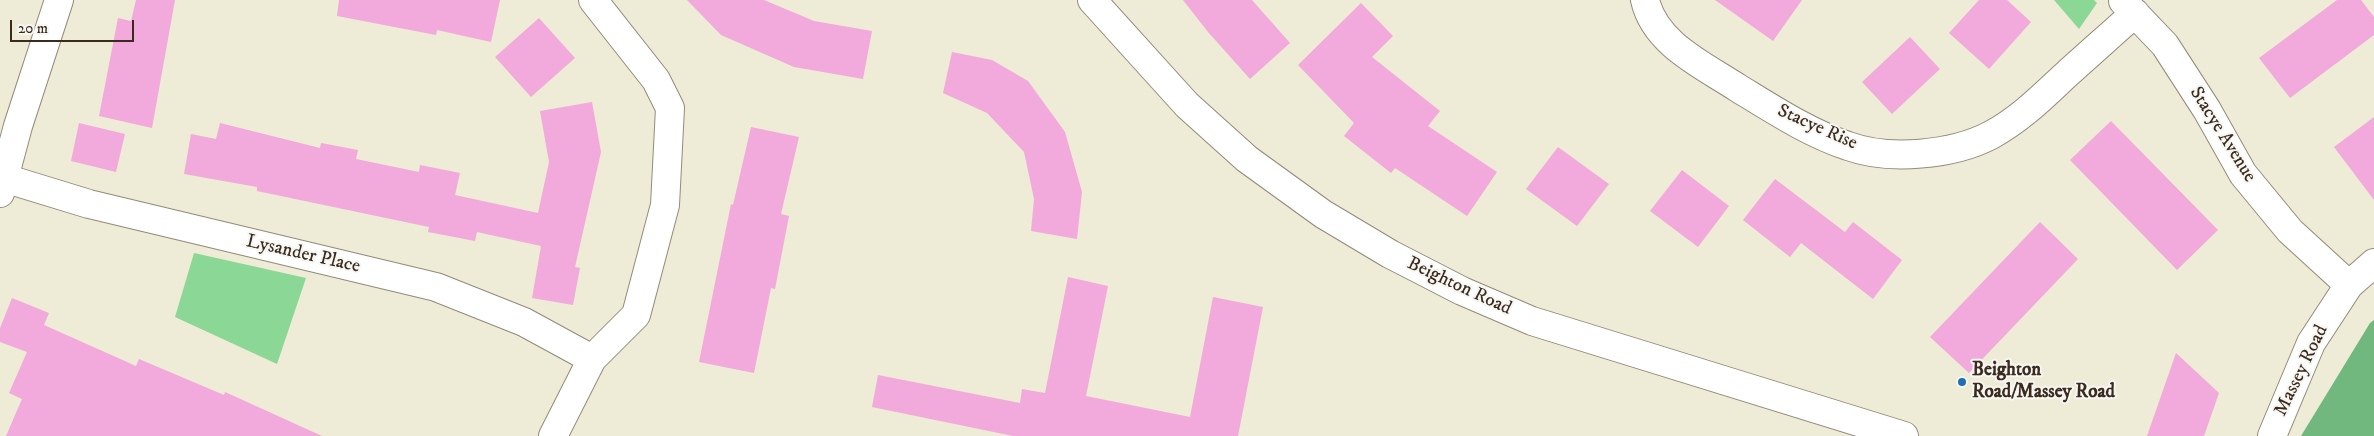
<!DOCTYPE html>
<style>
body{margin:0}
#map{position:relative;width:2374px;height:436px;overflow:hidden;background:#eeebd6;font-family:"IM FELL DW Pica",serif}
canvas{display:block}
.scale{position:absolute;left:10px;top:20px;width:124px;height:22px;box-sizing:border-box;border:2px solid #3b2a1e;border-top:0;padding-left:6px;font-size:15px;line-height:18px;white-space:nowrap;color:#3b2a1e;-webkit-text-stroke:4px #f6f6f2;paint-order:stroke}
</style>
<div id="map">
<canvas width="2374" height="436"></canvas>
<div class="scale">20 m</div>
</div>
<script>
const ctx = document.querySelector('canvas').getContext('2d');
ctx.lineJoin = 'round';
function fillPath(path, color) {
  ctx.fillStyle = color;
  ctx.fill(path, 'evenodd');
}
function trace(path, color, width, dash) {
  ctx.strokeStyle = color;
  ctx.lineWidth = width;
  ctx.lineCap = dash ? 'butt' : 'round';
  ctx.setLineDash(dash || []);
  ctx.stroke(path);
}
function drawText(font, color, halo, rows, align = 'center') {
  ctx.font = font + ' "IM FELL DW Pica",serif';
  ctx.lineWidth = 4;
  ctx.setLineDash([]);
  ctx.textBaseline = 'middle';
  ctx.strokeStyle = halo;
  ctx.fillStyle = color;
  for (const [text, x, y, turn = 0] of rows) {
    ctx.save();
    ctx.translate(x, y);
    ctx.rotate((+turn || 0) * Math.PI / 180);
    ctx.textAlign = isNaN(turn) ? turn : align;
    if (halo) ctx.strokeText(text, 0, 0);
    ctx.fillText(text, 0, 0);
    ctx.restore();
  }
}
fillPath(new Path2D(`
 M2054,0h40l3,3 -18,26z
 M194,253l112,25 -29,86 -102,-47z`), '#8bd795');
fillPath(new Path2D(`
 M2374,320v116h-73l69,-113z`), '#70b87e');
fillPath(new Path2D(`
 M136,0h39l-23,128 -53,-12 19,-98 13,3z
 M339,0h161l-9,42 -54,-12 -1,5 -99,-19z
 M687,0h77l50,21 58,10 -9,48 -69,-12 -73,-32z
 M1183,0h69l38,43 -40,36 -42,-47z
 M1715,0h87l-29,41z
 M1979,0h28l24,22 -42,47 -40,-36z
 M2337,0h24l13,17v18l-84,63 -31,-40z
 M1361,3l32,33 -21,21 68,54 -12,15 69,46 -30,44 -72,-48 -4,5 -47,-37 10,-13 -56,-58z
 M539,18l36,40 -44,39 -36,-40z
 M1910,37l30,32 -48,45 -30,-32z
 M952,52l40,8 36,21 37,51 17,60 -5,47 -46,-8 3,-32 -10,-47 -37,-39 -44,-20z
 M592,102l9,50 -26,115 5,1 -7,37 -41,-7 9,-52 -64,-14 -2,9 -47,-9 1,-5 -172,-36v-4l-73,-13 7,-40 25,5 4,-16 100,25 1,-5 37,7 -2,9 63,13 1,-7 40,8 -5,22 83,18 11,-51 -9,-51z
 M2374,117v83l-40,-53z
 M2111,121l107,109 -41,40 -107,-110z
 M79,123l46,11 -9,38 -45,-11z
 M751,127l48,10 -18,77 8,2 -14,73 -4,-1 -17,85 -55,-11 32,-158 2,1z
 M1558,147l51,37 -32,42 -51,-37z
 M1682,170l47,36 -31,41 -48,-36z
 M1775,179l70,53 8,-10 49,38 -29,39 -72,-56 -11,14 -47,-37z
 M2040,222l38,37 -109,114 -39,-36z
 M1068,277l40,9 -22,110 104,21 23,-120 50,10 -25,129h-225l-141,-29 6,-32 142,28 2,-14 23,4z
 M12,298l37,15 -5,12 92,41 3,-7 85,36 1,-3 97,44h-316l16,-37 -13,-6 18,-41 -27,-10v-14z
 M2176,353l43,40 -15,43h-57z`), '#f2a9db');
const minor = new Path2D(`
 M1645,0c10,44 58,65 93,88 36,22 71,45 110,58 41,15 105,9 143,-11 31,-17 52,-39 77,-62 22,-20 45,-40 67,-60
 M2123,1l42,44 42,65 36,64 47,57 59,54
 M4,178l85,26 347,83 88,35 68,37
 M0,193l18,-67 41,-126
 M553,436l39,-77 44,-44 29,-110 5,-97 -14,-28 -63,-80
 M2272,436l39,-93 38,-58 25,-22`);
const tertiary = new Path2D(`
 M1092,0l95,105 60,54 76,55 67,40 72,37 70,30 372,115`);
trace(minor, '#948a7a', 30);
trace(tertiary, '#948a7a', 30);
trace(minor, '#fff', 28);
trace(tertiary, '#fff', 28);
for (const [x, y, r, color] of [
 [1962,382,5,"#1f6fb2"]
]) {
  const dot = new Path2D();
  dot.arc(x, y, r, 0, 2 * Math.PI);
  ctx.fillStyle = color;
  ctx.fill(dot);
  trace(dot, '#f6f6f2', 2);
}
drawText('19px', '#3b2a1e', '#f6f6f2', [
 ["Stacye Rise",1817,128,24],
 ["Stacye Avenue",2222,135,58],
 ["Lysander Place",303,255,13],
 ["Beighton Road",1459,287,25],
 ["Massey Road",2302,371,-64]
]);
drawText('bold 19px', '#3b2a1e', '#f6f6f2', [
 ["Beighton",1972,371],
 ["Road/Massey Road",1972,393]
], 'left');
</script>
